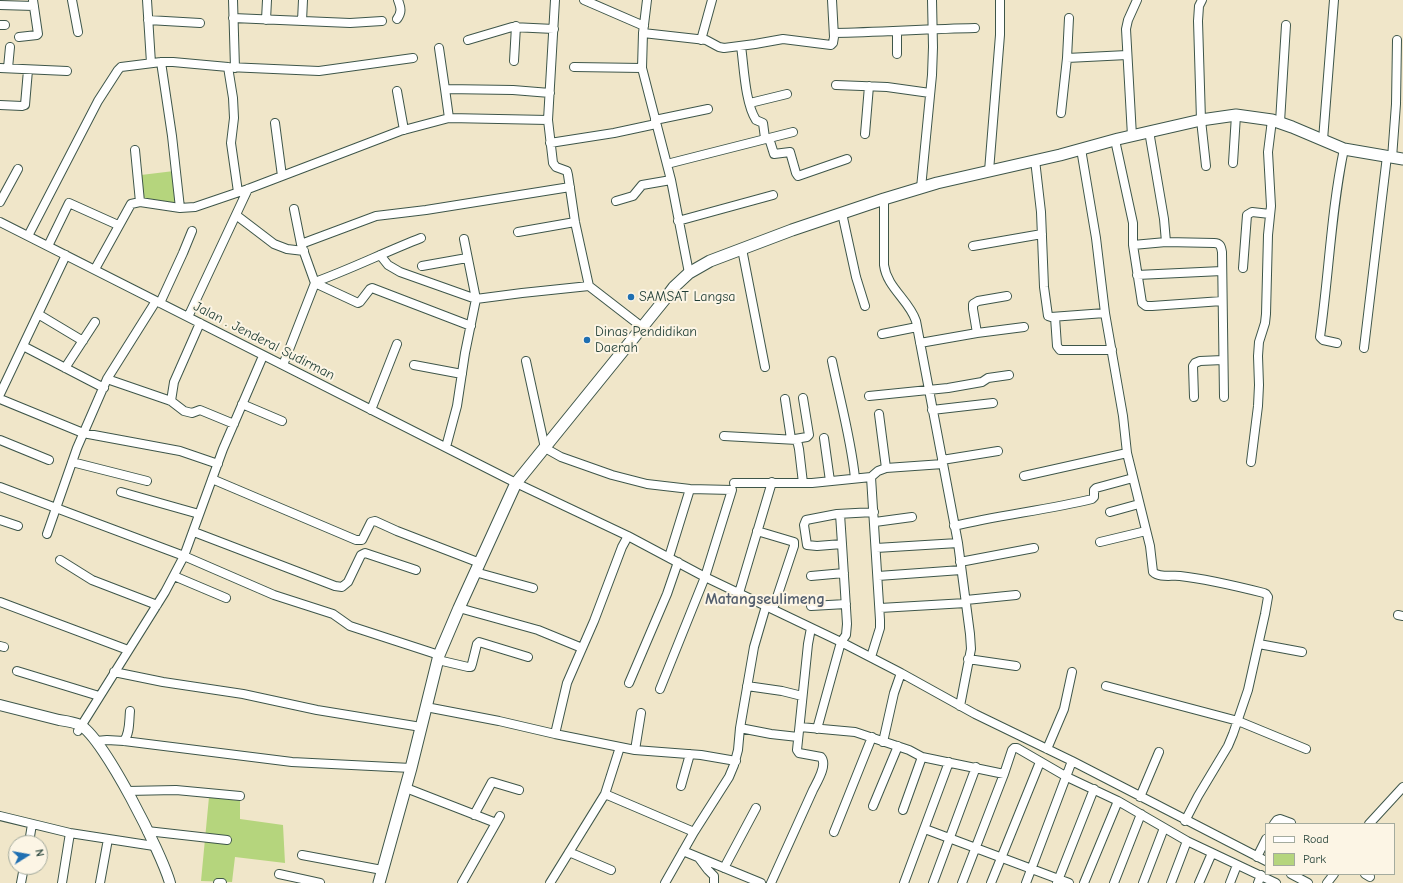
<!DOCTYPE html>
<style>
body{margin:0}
#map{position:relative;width:1403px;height:883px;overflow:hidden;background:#f0e6c9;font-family:"Comic Neue",sans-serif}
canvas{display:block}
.legend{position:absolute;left:1265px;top:823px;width:130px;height:52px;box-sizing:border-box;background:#fcf5e5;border:1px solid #a4ab9e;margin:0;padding:5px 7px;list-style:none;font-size:12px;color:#1f3d34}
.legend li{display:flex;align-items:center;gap:8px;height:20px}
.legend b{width:20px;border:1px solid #a4ab9e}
.north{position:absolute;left:8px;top:835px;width:40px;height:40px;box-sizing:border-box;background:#fcf5e5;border:1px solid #a4ab9e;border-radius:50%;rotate:79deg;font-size:11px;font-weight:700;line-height:16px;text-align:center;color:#1f3d34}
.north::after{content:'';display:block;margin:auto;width:14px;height:18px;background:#1f6fb2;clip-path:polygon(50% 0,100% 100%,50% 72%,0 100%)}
</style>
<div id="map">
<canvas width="1403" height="883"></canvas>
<ul class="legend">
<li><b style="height:5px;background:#fff"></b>Road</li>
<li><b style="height:11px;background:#b5d57d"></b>Park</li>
</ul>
<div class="north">N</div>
</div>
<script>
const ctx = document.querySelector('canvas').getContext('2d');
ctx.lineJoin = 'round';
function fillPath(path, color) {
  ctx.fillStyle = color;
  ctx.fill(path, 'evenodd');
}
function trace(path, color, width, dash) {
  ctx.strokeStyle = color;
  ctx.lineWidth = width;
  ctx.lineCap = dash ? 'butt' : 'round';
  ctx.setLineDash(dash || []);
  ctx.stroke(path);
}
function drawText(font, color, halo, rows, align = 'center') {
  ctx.font = font + ' "Comic Neue",sans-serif';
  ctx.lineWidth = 4;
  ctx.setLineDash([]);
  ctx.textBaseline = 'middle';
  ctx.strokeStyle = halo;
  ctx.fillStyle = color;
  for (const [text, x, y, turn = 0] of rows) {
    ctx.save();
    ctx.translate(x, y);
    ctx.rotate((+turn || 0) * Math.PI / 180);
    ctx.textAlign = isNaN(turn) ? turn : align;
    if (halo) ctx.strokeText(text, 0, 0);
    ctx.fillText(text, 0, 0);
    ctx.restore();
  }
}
fillPath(new Path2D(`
 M174,171l3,33 -35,-4 -1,-25z
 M209,797l31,4v18l43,6 2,38 -50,-6 -3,25 -31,-1z`), '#b5d57d');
const minor = new Path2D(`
 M72,0l6,32
 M147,0l4,63
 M233,0l2,68
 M555,0l-7,120 5,43 3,4 11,4 1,4 7,47 14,64 53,41
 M584,0l60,26
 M647,0l-4,33 -1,35 29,112 18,93
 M1202,0l-3,6 -1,15 3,99 5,46
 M0,5l34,1
 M233,18l117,5 32,-2
 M397,19c5,-7 4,-11 1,-19
 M148,20l52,3
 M266,20l1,-20
 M302,21l1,-21
 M0,25h5
 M897,31v23
 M643,33l63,7 13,7 5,1 31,-4 28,-5 48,6 2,-2 1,-6 -2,-37
 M834,33c47,-1 94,-4 141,-5
 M19,37l18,-2 1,-1 -5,-34
 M468,40l44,-13 42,2
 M701,40l11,-40
 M741,46c3,21 4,57 15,74l7,3 2,15
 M439,48l6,41 68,1 37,3
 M1067,58l2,-40
 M514,61l2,-35
 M161,62l11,74 8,72
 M228,67l5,31 1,20 -3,25 7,49
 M574,67l68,1
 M0,68l67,3
 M8,68l2,-21
 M836,85l51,2 43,6
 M445,89l4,29
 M397,91l7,39
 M750,103l37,-9
 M0,105l22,1 3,-1 3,-35
 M1061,113l6,-55 60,-3
 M655,120l53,-11
 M1280,122l6,-97
 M275,123l7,53
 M1149,131l15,88 2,23
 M865,134l4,-48
 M1132,136l-6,-107 2,-9 9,-20
 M769,138l5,16 16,-2 6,21 2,3 49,-17
 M1115,140l18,83v22l9,58 4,3h6l70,-5
 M1323,140l11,-140
 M550,143l64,-10 42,-9
 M1081,149l15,89 9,75 18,103 4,37 23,93 3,26c6,6 19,3 27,4 28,3 56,10 84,17l2,1 2,3 -3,17 -17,76 -15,44 -5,12 -30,50 -13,25
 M135,150l5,52
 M1392,158l4,-54 1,-64
 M1035,160l6,52 3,75 4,29 3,1 54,-4
 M1233,163l3,-48
 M667,164l126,-32
 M989,171l11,-136v-35
 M921,188l11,-113 1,-28 -1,-47
 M884,199v66c3,23 25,35 32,56l42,222 12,91 1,15 -11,57
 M616,201l17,-5 9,-11 29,-5
 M0,202l18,-33
 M842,213l14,64 9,29
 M236,215l38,29 13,5 17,2
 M678,221l95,-26
 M0,222l516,261 112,53 77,41 136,65 60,31 74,41 97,47 194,100
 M518,232l57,-10
 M28,236l70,-135 20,-31 3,-3 40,-5h12l55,5 91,4 94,-13
 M301,244l75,-28 50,-6 144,-23
 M1133,245l33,-3 48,1c6,0 7,3 8,9l2,145
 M48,246l21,-43 49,22
 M973,246l69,-12
 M742,249l23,118
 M380,255l8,10 12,7 76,27 46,-6 67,-7
 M422,266l45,-8
 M1243,268l4,-53 5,-3 18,2
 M95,269l36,-65 9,-2 40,6 15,-1 53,-18 152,-58 49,-13 99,2
 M1137,275l85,-4
 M315,282c36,-13 70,-30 106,-44
 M315,283l43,20 2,-1 10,-13 2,-1 99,38
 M160,303l23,-50 9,-22
 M38,314l45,27
 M188,317l60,-128
 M1055,317l2,29 3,4h52
 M977,333l-4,-24v-5l5,-3 29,-5
 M882,334l35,-7
 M920,343l57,-10 47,-6
 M1337,343l-14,-3 -3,-3c9,-63 11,-126 24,-188
 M23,346l81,42
 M1364,348l23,-192
 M526,361l19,87 16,9 51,18 35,9 43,5 42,1 -27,87 -45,112
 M832,361c8,39 19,78 23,117
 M283,365l32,-82 -14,-39 -7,-35
 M414,365l48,9
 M65,368l30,-46
 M107,379l64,22 13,10 8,2 8,-3 34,14
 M0,394l66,-139
 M869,396l79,-8 34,-6 6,-4 21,-3
 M1194,397l-1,-31 2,-3 5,-2 23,-1
 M0,399l83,34 97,18 38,13
 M785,399l6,40
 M171,401l3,-19 26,-59
 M242,404l40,17
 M371,410l26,-66
 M932,410l61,-7
 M879,414l7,54
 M724,436l73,4 2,9 4,34
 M824,438l6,43
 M795,439l12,-2 2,-2 -6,-37
 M0,440l49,20
 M446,447l11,-41 8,-53 11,-54 -12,-60
 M942,460l56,-9
 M72,462l75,19
 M1251,462l7,-56 1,-21 -1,-29 1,-14 6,-19 1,-9 2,-79 3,-29 -3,-54 4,-32
 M1024,476l103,-23
 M212,479l144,61h6l9,-18 4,-1 22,10 83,32
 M734,483h78l59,-6 7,-6 8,-3 57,-4
 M0,487l184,69 90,39 59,19 17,12 89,29
 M121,492l78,22
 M1110,512l29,-8
 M840,514l2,30 -25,2 -10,-1 -3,-20 2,-5 31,-6 37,-2
 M0,520l18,6
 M875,522l37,-5
 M954,526c46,-11 93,-16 138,-27l2,-2v-7l2,-2 37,-10
 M757,531l37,11v4l-21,63
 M194,532l141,54 7,1 6,-5 13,-27 4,-2 51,17
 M47,534l30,-86 30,-69 49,-78
 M1100,542l46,-11
 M876,548l82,-5
 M669,557l21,-68
 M60,560l32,20 65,25
 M960,562l74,-14
 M475,572l58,16
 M174,576l52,22
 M811,576l33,-3
 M878,576l83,-6
 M739,593l33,-111
 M966,600l50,-5
 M0,602l128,48
 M811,606l35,-2
 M459,608l79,22 44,18
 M880,608l86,-5
 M1398,615l5,1
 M1259,644l43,8
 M0,646l4,1
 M871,657l9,-29v-8l-9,-143
 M968,659l48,7
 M438,660l30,7h3l1,-3 5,-20 2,-2 49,15
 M17,671l82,25
 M114,672l49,10 80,12 74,16 104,17
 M629,683l38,-89 11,-32
 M747,686l35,5 20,5
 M1106,686l132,35 68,28
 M426,707l73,14 56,13 80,16 66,5 35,6
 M800,727l55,5 54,18 13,7 82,17 8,-24 2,-2h3l50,29 51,24 69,40 89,42
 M740,728l31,6 27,3
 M817,729l24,-87 5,-7 1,-11 -5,-80
 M78,731l87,-139 19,-36 39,-107 40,-93
 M555,734l12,-51 27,-62 28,-74 6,-11
 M96,741l11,-1 17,1 168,21 119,6
 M124,741c6,-8 5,-20 6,-30
 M883,742l11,-49 7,-20
 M1047,749l17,-40 8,-37
 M635,750l6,-37
 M681,786l9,-32
 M406,788l90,35
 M127,791l49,-1 64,6
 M605,794l89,38
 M1140,797l19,-45
 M873,806l25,-60
 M903,810l19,-53
 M474,815l18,-33 27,8
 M0,816l70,17 84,13
 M1274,824l3,-4 3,-1 11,4
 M1369,824l34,-37
 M925,829l144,54
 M147,831l80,9
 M834,832l38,-95
 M29,843l3,-19
 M683,851l78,32
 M569,852l42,18
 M302,855l80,15
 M1257,857l9,-18
 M699,858l9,12 6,6v7
 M724,868l32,-60
 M279,874l41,9
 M1291,874l17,9
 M1365,874l5,3
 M21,883l3,-16
 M62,883l8,-50
 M100,883l8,-44
 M218,883h4
 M462,883l38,-67
 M550,883l55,-89 15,-47
 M665,883l29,-51 35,-55 5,-12 4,-15 2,-22 14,-81 12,-41
 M771,883l42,-93c4,-8 15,-25 8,-33l-22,-4 -2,-3 11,-106 3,-16
 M904,883l45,-121
 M933,883l43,-116
 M962,883l42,-109
 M991,883l49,-121
 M1026,883l46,-122
 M1057,883l37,-94
 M1084,883l34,-82
 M1114,883l27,-69
 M1143,883l21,-55
 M1171,883l16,-42
 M1199,883l13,-30
 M1230,883l7,-18
 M1258,883l3,-8
 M1327,883l7,-9`);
const major = new Path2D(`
 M0,705c20,5 40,10 59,15 7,1 15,2 21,5 24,13 82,129 90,158`);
const highway = new Path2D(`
 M379,883l32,-115 28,-113 20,-47 57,-125 149,-184 9,-12 15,-14 21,-12 82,-31 92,-31 53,-16 123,-28 58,-16 83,-19 35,-5 36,5 20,7 52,22 59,10`);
trace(minor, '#3e564a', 10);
trace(major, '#3e564a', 12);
trace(highway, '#3e564a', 13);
trace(minor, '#fff', 8);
trace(major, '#fff', 10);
trace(highway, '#fff', 11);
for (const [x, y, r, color] of [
 [631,297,4,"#1f6fb2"],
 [587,340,4,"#1f6fb2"]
]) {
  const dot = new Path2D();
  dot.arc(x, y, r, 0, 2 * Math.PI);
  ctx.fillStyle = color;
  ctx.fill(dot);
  trace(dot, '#fcf5e5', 1.5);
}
drawText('14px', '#1f3d34', '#fcf5e5', [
 ["SAMSAT Langsa",639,297],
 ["Dinas Pendidikan",595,332],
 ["Daerah",595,348]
], 'left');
drawText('14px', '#1f3d34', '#fcf5e5', [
 ["Jalan . Jenderal Sudirman",264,341,27]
]);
drawText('bold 16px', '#535e6d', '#fcf5e5', [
 ["Matangseulimeng",765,599]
]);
</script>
